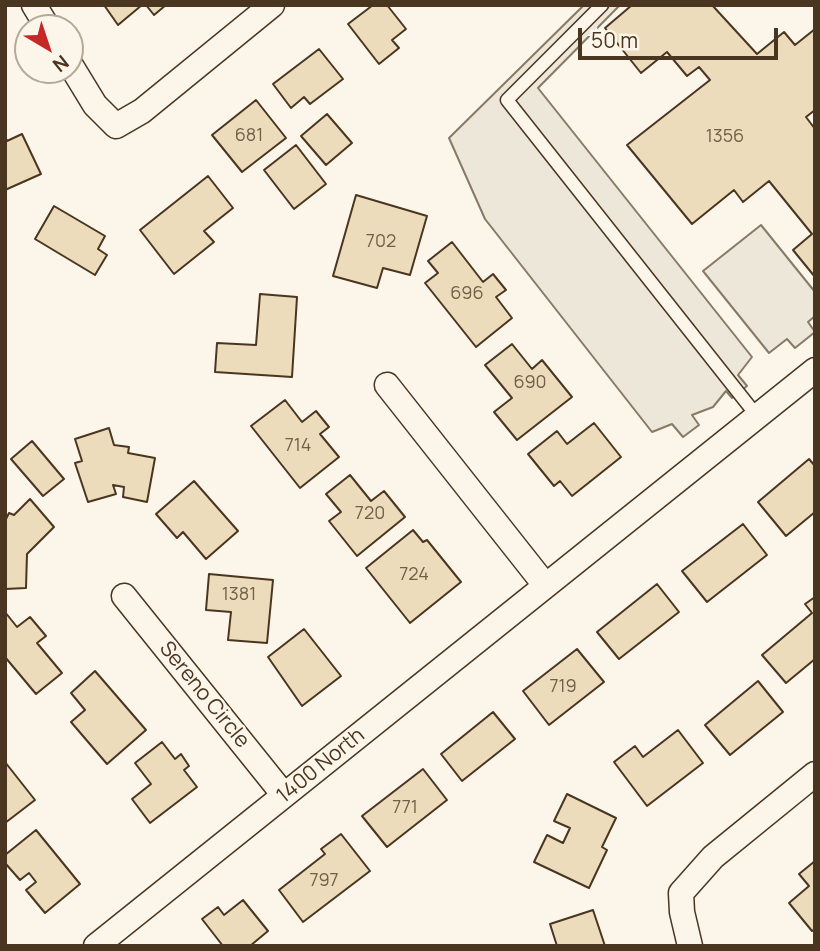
<!DOCTYPE html>
<style>
body{margin:0}
#map{position:relative;width:820px;height:951px;overflow:hidden;background:#fbf6e9;font-family:Manrope,sans-serif}
canvas{display:block}
.frame{position:absolute;inset:0;border:7px solid #4a3520;pointer-events:none}
.north{position:absolute;left:14px;top:14px;width:70px;height:70px;box-sizing:border-box;background:#fbf6e9;border:2px solid #b4a999;border-radius:50%;rotate:141deg;font-size:19px;font-weight:700;line-height:28px;text-align:center;color:#4a3520}
.north::after{content:'';display:block;margin:auto;width:24px;height:32px;background:#c62828;clip-path:polygon(50% 0,100% 100%,50% 72%,0 100%)}
.scale{position:absolute;left:578px;top:28px;width:200px;height:32px;box-sizing:border-box;border:4px solid #4a3520;border-top:0;padding-left:9px;font-size:21px;line-height:24px;white-space:nowrap;color:#4a3520;-webkit-text-stroke:5px #fbf6e9;paint-order:stroke}
</style>
<div id="map">
<canvas width="820" height="951"></canvas>
<div class="frame"></div>
<div class="north">N</div>
<div class="scale">50 m</div>
</div>
<script>
const ctx = document.querySelector('canvas').getContext('2d');
ctx.lineJoin = 'round';
function fillPath(path, color) {
  ctx.fillStyle = color;
  ctx.fill(path, 'evenodd');
}
function trace(path, color, width, dash) {
  ctx.strokeStyle = color;
  ctx.lineWidth = width;
  ctx.lineCap = dash ? 'butt' : 'round';
  ctx.setLineDash(dash || []);
  ctx.stroke(path);
}
function drawText(font, color, halo, rows, align = 'center') {
  ctx.font = font + ' Manrope,sans-serif';
  ctx.lineWidth = 5;
  ctx.setLineDash([]);
  ctx.textBaseline = 'middle';
  ctx.strokeStyle = halo;
  ctx.fillStyle = color;
  for (const [text, x, y, turn = 0] of rows) {
    ctx.save();
    ctx.translate(x, y);
    ctx.rotate((+turn || 0) * Math.PI / 180);
    ctx.textAlign = isNaN(turn) ? turn : align;
    if (halo) ctx.strokeText(text, 0, 0);
    ctx.fillText(text, 0, 0);
    ctx.restore();
  }
}
const parking = new Path2D(`
 M584,5h36l-82,83 214,269 -14,18 9,11 -15,12 -6,-7 -13,16 -21,8 7,10 -16,12 -11,-13 -20,8 -167,-213 -36,-81z
 M761,225l54,67v24l-7,6 7,10 -20,16 -8,-9 -18,14 -66,-82z`);
fillPath(parking, '#ede7d9');
trace(parking, '#887966', 2);
const building = new Path2D(`
 M104,5h38l-24,20z
 M146,5h20l-12,10z
 M373,5h14l19,24 -14,11 7,8 -20,16 -31,-40z
 M632,5h80l45,49 27,-22 11,13 20,-16v81l-9,7 9,12v148l-22,-27 19,-16 -43,-53 -26,21 -9,-12 -42,34 -65,-79 83,-65 -11,-13 -12,9 -20,-24 -26,21 -36,-45z
 M319,49l24,30 -33,25 -6,-7 -13,11 -18,-24z
 M256,100l30,38 -44,34 -30,-37z
 M327,114l25,29 -26,22 -25,-29z
 M22,134l19,40 -36,16v-53l2,4z
 M296,145l30,39 -32,25 -30,-39z
 M208,176l25,32 -29,23 10,11 -40,32 -34,-44z
 M356,195l71,21 -17,59 -27,-7 -6,20 -44,-12z
 M54,206l51,30 -7,13 9,6 -12,20 -60,-36z
 M452,242l31,40 10,-8 13,16 -10,7 16,21 -36,29 -51,-64 13,-10 -10,-12z
 M260,294l37,3 -5,80 -77,-5 2,-29 39,2z
 M512,344l20,25 10,-9 30,37 -55,43 -23,-28 18,-14 -27,-33z
 M285,400l17,22 14,-11 13,16 -9,7 19,23 -39,31 -49,-62z
 M594,423l27,34 -49,39 -12,-15 -6,5 -26,-32 29,-23 10,13z
 M109,428l5,17 15,2 -1,6 27,5 -8,44 -24,-5 1,-10 -11,-2 3,9 -28,8 -13,-39 7,-2 -7,-22z
 M32,441l32,38 -21,17 -32,-37z
 M809,459l6,7v46l-29,24 -28,-34z
 M350,475l21,26 13,-10 21,26 -48,39 -28,-35 12,-9 -15,-18z
 M194,481l44,50 -32,28 -23,-27 -6,6 -21,-24z
 M30,499l24,28 -27,27 -1,34 -21,1v-68l4,-8 5,2z
 M743,524l24,31 -60,47 -25,-31z
 M413,530l10,12 4,-2 34,42 -51,41 -44,-55z
 M209,574l64,6 -6,63 -39,-3 3,-28 -25,-2z
 M657,584l22,28 -60,47 -22,-27z
 M815,597v62l-29,24 -24,-28 50,-42 -7,-9z
 M5,612l12,15 13,-10 16,19 -9,7 25,30 -26,21 -31,-37z
 M304,629l37,47 -39,30 -34,-49z
 M577,649l27,33 -55,43 -26,-34z
 M95,671l51,59 -39,34 -36,-42 14,-12 -14,-17z
 M758,681l25,31 -53,43 -25,-30z
 M493,712l22,27 -53,42 -21,-27z
 M678,730l25,33 -56,43 -33,-44 21,-16 8,11z
 M162,742l13,17 6,-5 8,12 -5,4 13,17 -47,36 -18,-24 19,-15 -16,-21z
 M5,762l30,38 -30,23z
 M423,769l24,31 -60,47 -25,-31z
 M567,794l49,24 -14,29 5,3 -18,38 -55,-26 13,-27 16,8 7,-15 -16,-7z
 M36,830l44,54 -35,29 -19,-23 10,-8 -7,-9 -9,7 -15,-17v-8z
 M341,834l29,37 -67,51 -24,-32 46,-36 -4,-5z
 M815,861v68l-3,2 -23,-28 20,-17 -10,-12z
 M243,900l25,31 -18,15h-27l-21,-27 16,-12 6,8z
 M593,910l12,36h-48l-7,-22z`);
fillPath(building, '#ecdcbc');
trace(building, '#4a3520', 2);
const lane = new Path2D(`
 M602,5l-95,95 250,316`);
const street = new Path2D(`
 M34,5l14,23
 M70,64l25,41 21,21 26,-15 130,-106
 M387,385l158,200
 M124,596l160,199
 M96,946l719,-576
 M690,946l-8,-34 -1,-19 32,-36 102,-83`);
trace(lane, '#4a3520', 15);
trace(street, '#4a3520', 27);
trace(lane, '#fbf6e9', 12);
trace(street, '#fbf6e9', 24);
drawText('18px', '#725f47', null, [
 ["681",249,136],
 ["1356",725,137],
 ["702",381,242],
 ["696",467,294],
 ["690",530,383],
 ["714",298,446],
 ["720",370,514],
 ["724",414,575],
 ["1381",239,595],
 ["719",563,687],
 ["771",405,808],
 ["797",324,881]
]);
drawText('21px', '#4a3520', '#fbf6e9', [
 ["Sereno Circle",204,695,51],
 ["1400 North",321,766,-39]
]);
</script>
